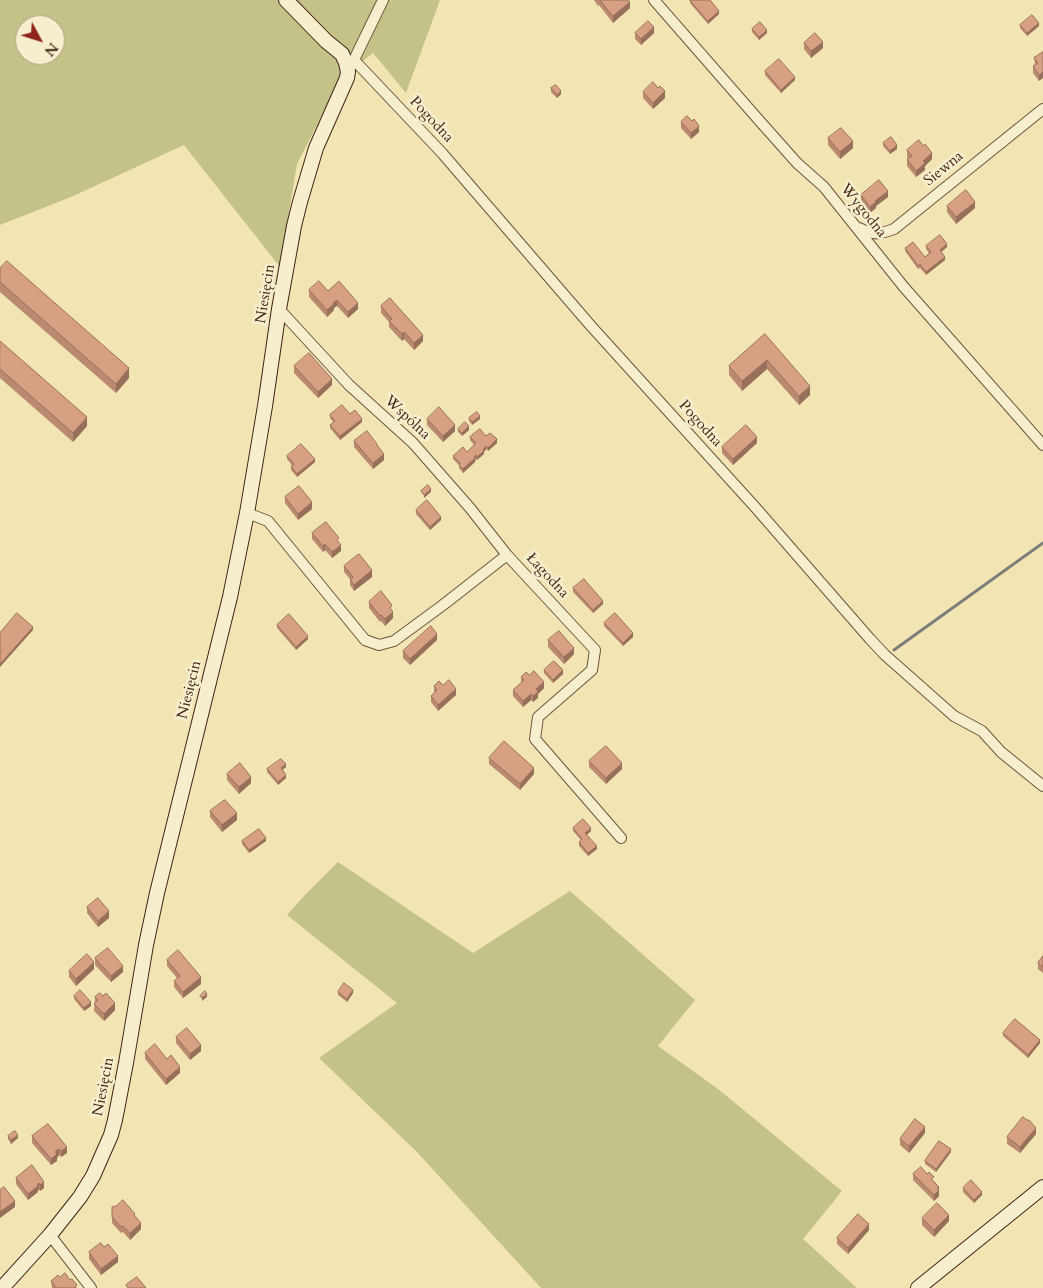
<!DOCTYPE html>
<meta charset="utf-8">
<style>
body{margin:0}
#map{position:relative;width:1043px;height:1288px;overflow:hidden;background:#f3e5b3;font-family:Cardo,serif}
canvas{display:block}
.north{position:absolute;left:15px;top:15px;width:50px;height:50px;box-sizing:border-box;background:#f7eece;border:1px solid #ae9d85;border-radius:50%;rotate:130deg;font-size:14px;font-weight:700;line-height:20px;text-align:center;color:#402317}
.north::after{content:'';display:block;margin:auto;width:18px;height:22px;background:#8f2418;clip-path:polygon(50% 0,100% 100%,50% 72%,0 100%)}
</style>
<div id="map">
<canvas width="1043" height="1288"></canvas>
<div class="north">N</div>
</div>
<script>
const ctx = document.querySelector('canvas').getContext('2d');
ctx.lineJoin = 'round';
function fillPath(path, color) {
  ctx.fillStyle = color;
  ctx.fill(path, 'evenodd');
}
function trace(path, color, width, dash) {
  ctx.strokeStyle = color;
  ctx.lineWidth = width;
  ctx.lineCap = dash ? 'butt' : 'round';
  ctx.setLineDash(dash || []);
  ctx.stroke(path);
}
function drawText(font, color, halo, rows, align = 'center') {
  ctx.font = font + ' Cardo,serif';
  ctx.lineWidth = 5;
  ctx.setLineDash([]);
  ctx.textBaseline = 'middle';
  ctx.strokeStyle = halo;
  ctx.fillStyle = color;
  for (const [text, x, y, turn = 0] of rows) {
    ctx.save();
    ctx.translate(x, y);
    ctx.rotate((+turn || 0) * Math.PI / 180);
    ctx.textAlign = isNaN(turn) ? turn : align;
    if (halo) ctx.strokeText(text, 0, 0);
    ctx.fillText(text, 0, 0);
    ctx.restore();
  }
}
fillPath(new Path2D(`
 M0,0h440l-34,93 -33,-40 -32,25 -44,86 -17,103 -96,-122 -113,52 -71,28zM25,25h30v30h-30z
 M338,862l135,91 97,-62 125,109 -37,46 60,43 124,102 -39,48 54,49h-316l-124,-136 -98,-94 78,-55 -110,-88 18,-20z`), '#c3c287');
trace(new Path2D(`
 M894,650l149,-107`), '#7b7f79', 3);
const street = new Path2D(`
 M654,0l103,118 40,45 27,24 79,99 140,159
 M354,60l88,93 149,173 164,181 115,132 15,16 69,61 28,15 19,21 42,34
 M351,66l32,-66
 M859,228c15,7 19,7 35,1l149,-120
 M279,309l70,76 64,58 57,65 37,47 88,95 -3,20 -54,47 -3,22 86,99
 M247,513l21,8 97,119 14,5 15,-4 49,-36 64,-50
 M50,1235l41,53`);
const secondary = new Path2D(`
 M2,1288l48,-53 30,-38 13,-21 18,-41 4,-15 11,-57 20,-118 11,-52 73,-296 17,-84 18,-107 14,-97 15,-83 6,-24 16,-54 31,-70 1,-6 -2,-9 -4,-9 -16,-13 -40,-41
 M918,1288l125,-101`);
trace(street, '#6d543e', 12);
trace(secondary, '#402317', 16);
trace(street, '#f7eece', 10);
trace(secondary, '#f7eece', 14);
fillPath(new Path2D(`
 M594,0h34l2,8 -17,15 -14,-18 -1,1z
 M690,0l29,14 -11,10 -18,-21z
 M1020,25l19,1 -12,10 -7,-8z
 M752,29l15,4 -8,7 -7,-8z
 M635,33h19l-13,12 -6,-6z
 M804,43l19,5 -12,10 -7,-9z
 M1043,52l-4,29 -6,-8v-7l2,-1 -1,-7z
 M765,71l30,9 -14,13 -16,-18z
 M551,88l10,6 -4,4 -6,-6z
 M643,92l22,6 -12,11 -10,-11z
 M692,121l7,11 -8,7 -10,-11v-6z
 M828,138l25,10 -13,11 -12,-14z
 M883,143l14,6 -7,5 -7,-8z
 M907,150l25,9 -7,7v4l-9,7 -9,-11v-7l1,-1 -1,-2z
 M861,195l27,2 -12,9v2l-6,5 -9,-12z
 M947,206l28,2 -19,16 -9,-12z
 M926,246l21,1 -6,5 4,8 -19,15 -6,-7 -2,1 -13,-18v-3l20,9 4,-4 -3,-4z
 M0,268l129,110 -13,15 -116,-101z
 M309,290l19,1 30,18 -10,9 -11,-12 -3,2v2l-7,7 -18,-20z
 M381,306l42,35 -9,9 -10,-11 -2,2 -13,-14v-5l-8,-9z
 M765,334l45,61 -11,10 -32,-36 -25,22 -13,-16v-9z
 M0,341l87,85 -14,16 -73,-64z
 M294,366l38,19 -14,13 -24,-25z
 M330,415l32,7 -22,18 -10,-12v-3l4,-2 -4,-5z
 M469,418l11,1 -8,6 -3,-4z
 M427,419l28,12 -12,11 -16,-17z
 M458,429l11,1 -7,6 -4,-4z
 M486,436l11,7 -9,8 -2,-2 -2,3v2l-7,6 -1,-1 -1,3 -12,11 -4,-5v-3l-6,-6v-3l14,-4 7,-7 -4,-5v-3z
 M354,441l23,5 7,14 -11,9 -19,-22z
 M757,443l-24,22 -11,-12v-6z
 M287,456l28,6 -18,15 -6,-7v-4l1,-1 -5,-6z
 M285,497l27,12 -14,11 -13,-17z
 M416,510l25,10 -11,10 -14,-16z
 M312,533l27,10 2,8 -9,7 -7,-8 -2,2 -11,-13z
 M344,566l28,11 -18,14 -4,-6v-6l-6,-7z
 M573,588l30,16 -10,9 -20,-21z
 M369,602l23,9 1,7 -8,8 -4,-5 -1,1 -11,-14z
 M604,623l29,14 -10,9 -19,-20z
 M277,625l31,14 -12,11 -19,-22z
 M437,640l-27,25 -7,-7v-7z
 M548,640l26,14 -10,10 -16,-17z
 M544,670l19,4 -10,9 -9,-10z
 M529,675l15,13 -6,6v4l-5,4 -2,-2 -8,7 -10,-11v-6l8,-7v-6z
 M443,685l13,10 -18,16 -7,-9v-6l3,-3v-7z
 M489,758l45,16 -14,16 -31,-26z
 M589,761l33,8 -16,15 -17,-17z
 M286,767l-4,3 4,8 -8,7 -11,-13v-3z
 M227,774l24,9 -12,11 -12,-14z
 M210,811l27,9 -15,12 -12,-15z
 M573,828l18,3 -4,4 10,14 -9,7 -9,-10v-4l2,-2 -8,-9z
 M242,841h24l-17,12 -7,-9z
 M87,907l22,11 -11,9 -11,-14z
 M1043,956v17l-5,-4v-6z
 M95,958l28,14 -12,10 -16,-17z
 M167,960l34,24 -18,14 -9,-11v-6l3,-3 -10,-12z
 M94,969l-18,17 -7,-9v-6z
 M338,992l15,1 -6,9 -9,-7z
 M74,996l17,10 -7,5 -10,-12z
 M95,997l20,13 -11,11 -10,-10z
 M1003,1033l37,10 -12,15 -25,-22z
 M176,1037l25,14 -11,9 -14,-17z
 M145,1053l22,6 13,14 -14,12 -21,-26z
 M925,1133l-16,20 -9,-8v-6z
 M1036,1134l-16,19 -13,-9v-7z
 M8,1136l10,2 -7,6 -3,-5z
 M32,1136l35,17 -6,4 -2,-2 -2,3v3l-6,4 -19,-22z
 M951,1152l-15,20 -11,-8v-3z
 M32,1165l12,23 -4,3 -1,-1h-1v2l-10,8 -12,-16v-6z
 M913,1174l21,7 5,6v9l-5,5 -21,-21z
 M963,1188l19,7 -8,8 -11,-11z
 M112,1207l23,10 6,12 -11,11 -7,-8 -2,1 -9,-10z
 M922,1218l27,3 -15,16 -12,-12z
 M869,1230l-21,24 -11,-10v-6z
 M89,1252l29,10 -17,13 -12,-16z
 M60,1277l17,11h-25l-1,-7z`), '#ba8a70');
fillPath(new Path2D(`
 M630,2v6l-17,15v-7z
 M719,11v3l-11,10v-3z
 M1039,23v3l-12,10v-3z
 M654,27v6l-13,12v-6z
 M767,30v3l-8,7v-3z
 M823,42v6l-12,10v-7z
 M1043,72v6l-4,3v-6z
 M795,77v3l-14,13v-3z
 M561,91v3l-4,4v-3z
 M665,91v7l-12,11v-6z
 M699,126v6l-8,7v-6z
 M853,141v7l-13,11v-7z
 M897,145v4l-7,5v-3z
 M932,153v6l-7,7v4l-9,7v-6l7,-10z
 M888,191v6l-12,9v2l-6,5v-6l5,-6z
 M975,202v6l-19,16v-7z
 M947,244v3l-7,6v-3z
 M945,257v3l-19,15v-3z
 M337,300v6l-3,2v2l-7,7v-7z
 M358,303v6l-10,9v-6z
 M404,332v7l-2,2v-7z
 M423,335v6l-9,9v-7z
 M767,360v9l-25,22v-10z
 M129,368v10l-13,15v-9z
 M332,379v6l-14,13v-6z
 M810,386v9l-11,10v-9z
 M480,416v3l-8,6v-3z
 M87,417v9l-14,16v-9z
 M362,419v3l-22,18v-4z
 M455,425v6l-12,11v-6z
 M469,426v4l-7,6v-3z
 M757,437v6l-24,22v-6z
 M497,439v4l-9,8v-3z
 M486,446v3l-2,3v2l-7,6v-3l6,-7z
 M384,454v6l-11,9v-6z
 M476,455l-1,7 -12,11v-4z
 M315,459v3l-18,15v-3z
 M431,489v3l-7,6v-3z
 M312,502v7l-14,11v-6z
 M441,517v3l-11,10v-3z
 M325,544v6l-2,2v-6z
 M341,545v6l-9,7v-6z
 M372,570v7l-18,14v-6z
 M603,601v3l-10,9v-3z
 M393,612v6l-8,8v-7z
 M33,627v3l-33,37v-3z
 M633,633v4l-10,9v-3z
 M437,634v6l-27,25v-6z
 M308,636v3l-12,11v-3z
 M574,648v6l-10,10v-7z
 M563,670v4l-10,9v-3z
 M544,682v6l-6,6v4l-5,4v-6l3,-7z
 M456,689v6l-18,16v-6z
 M531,694v6l-8,7v-6z
 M622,763v6l-16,15v-6z
 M286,764v3l-5,4v-3z
 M534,768v6l-14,16v-6z
 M286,775v3l-8,7v-3z
 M251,777v6l-12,11v-7z
 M237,813v7l-15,12v-7z
 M591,828v3l-6,5v-3z
 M266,838v3l-17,12v-3z
 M597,846v3l-9,7v-3z
 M109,911v7l-11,9v-6z
 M94,962v7l-18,17v-7z
 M123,966v6l-12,10v-6z
 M201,977v7l-18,14v-6z
 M353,990v3l-6,9v-3z
 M207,994v3l-5,4v-3z
 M91,1002v4l-7,5v-3z
 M115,1003v7l-11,11v-7z
 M1040,1040v3l-12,15v-3z
 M201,1045v6l-11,9v-6z
 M180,1067v6l-14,12v-6z
 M925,1127v6l-16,20v-7z
 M1036,1128v6l-16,19v-6z
 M18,1135v3l-7,6v-4z
 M67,1147v6l-6,4v-6z
 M59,1149v6l-2,3v3l-6,4v-6l4,-7z
 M951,1149v3l-15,20v-3z
 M44,1182v6l-4,3v-6z
 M39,1183v7h-1v2l-10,8v-6z
 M939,1187v9l-5,5v-6z
 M982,1192v3l-8,8v-3z
 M15,1201v6l-15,11v-6z
 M949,1215v6l-15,16v-7z
 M141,1223v6l-11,11v-7z
 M869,1224v6l-21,24v-6z
 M118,1256v6l-17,13v-6z`), '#97705b');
const building = new Path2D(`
 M600,0h28l2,2 -17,14z
 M690,0h20l9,11 -11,10z
 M1032,15l7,8 -12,10 -7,-8z
 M648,21l6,6 -13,12 -6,-6z
 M760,22l7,8 -8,7 -7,-8z
 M815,33l8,9 -12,9 -7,-8z
 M1043,52v20l-4,3 -6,-9 5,-3 -4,-5z
 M779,59l16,18 -14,13 -16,-19z
 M653,82l5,6 2,-2 5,5 -12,12 -10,-11z
 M556,85l5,6 -4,4 -6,-7z
 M687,116l5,5 2,-2 5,7 -8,7 -10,-11z
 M841,128l12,13 -13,11 -12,-14z
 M891,137l6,8 -7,6 -7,-8z
 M919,140l4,6 2,-2 7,9 -9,8 2,2 -9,8 -9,-12 5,-3 -5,-6z
 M879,180l9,11 -13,10 1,1 -6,5 -9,-12z
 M966,190l9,12 -19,15 -9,-11z
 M940,235l7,9 -7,6 5,7 -19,15 -6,-8 -2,2 -13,-18 8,-6 12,15 6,-5 -5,-6z
 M7,261l122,107 -13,16 -116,-102v-14z
 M319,281l9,10 11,-10 19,22 -10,9 -11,-12 -4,3 1,1 -7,6 -18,-20z
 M390,298l33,37 -9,8 -10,-11 -2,2 -13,-13 3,-2 -11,-13z
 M765,334l45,52 -11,10 -32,-36 -25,21 -13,-15z
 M0,341l87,76 -14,16 -73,-64z
 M309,353l23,26 -14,13 -24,-26z
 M342,405l8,9 5,-4 7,9 -22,17 -10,-11 5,-4 -5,-6z
 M439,407l16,18 -12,11 -16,-17z
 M477,412l3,4 -8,6 -3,-4z
 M465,422l4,4 -7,7 -4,-4z
 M746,425l11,12 -24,22 -11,-12z
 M480,429l6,7 4,-3 7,6 -9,9 -2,-2 -3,4 1,1 -7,6 -1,-2 -2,2 1,1 -12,11 -4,-4 1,-2 -7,-7 10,-9 4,5 9,-9 -6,-6z
 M367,431l10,13v1l7,9 -11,9 -19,-22z
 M301,444l14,15 -18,15 -6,-8 3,-2 -7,-8z
 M428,485l3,4 -7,6 -3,-4z
 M299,486l13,16 -14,12 -13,-17z
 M427,500l14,17 -11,10 -14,-17z
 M326,522l13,16 -2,2 4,5 -9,7 -7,-8 -2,2 -11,-13z
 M359,554l13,16 -18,15 -4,-6 3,-2 -9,-11z
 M584,579l19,22 -10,9 -20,-22z
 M381,591l11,14 -2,3 3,4 -8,7 -4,-4 -1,1 -11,-14z
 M17,613l16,14 -33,37v-31z
 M615,613l18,20 -10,10 -19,-20z
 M289,614l19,22 -12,11 -19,-22z
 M431,626l6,8 -27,25 -7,-8z
 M559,631l15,17 -10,9 -16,-17z
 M554,661l9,9 -10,10 -9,-10z
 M534,671l10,11 -8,7 2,3 -5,4 -2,-2 -8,7 -10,-11 11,-10 -3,-3 5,-5 3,3z
 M449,680l7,9 -18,16 -7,-9 6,-6 -3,-4 5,-5 4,4z
 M504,741l30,27 -14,16 -31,-26z
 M606,746l16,17 -16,15 -17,-17z
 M281,759l5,5 -5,4 5,7 -8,7 -11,-13z
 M240,763l11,14 -12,10 -12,-13z
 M225,800l12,13 -15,12 -12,-14z
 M583,819l8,9 -6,5 12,13 -9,7 -9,-11 3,-3 -9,-11z
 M259,829l7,9 -17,12 -7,-9z
 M98,898l11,13 -11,10 -11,-14z
 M108,948l15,18 -12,10 -16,-18z
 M178,950l23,27 -18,15 -9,-11 6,-5 -13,-16z
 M87,954l7,8 -18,17 -7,-8z
 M1043,956v11l-5,-4z
 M344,983l9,7 -6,9 -9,-7z
 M80,990l11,12 -7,6 -10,-12z
 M205,991l2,3 -5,4 -2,-2z
 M100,993l3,3 3,-3 9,10 -11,11 -10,-10 4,-4 -3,-3z
 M1015,1019l25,21 -12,15 -25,-22z
 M187,1028l14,17 -11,9 -14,-17z
 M155,1044l12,15 4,-4 9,12 -14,12 -21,-26z
 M1023,1117l4,3h2l7,8 -16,19 -13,-10z
 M915,1119l10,8 -16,19 -9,-7z
 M48,1124l19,23 -6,4 -2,-2 -4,3 2,2 -6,5 -19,-23z
 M15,1131l3,4 -7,5 -3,-4z
 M939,1141l12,8 -15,20 -11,-8z
 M32,1165l12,17 -4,3 -1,-2 -2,2 1,1 -10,8 -12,-16z
 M921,1167l6,7 2,-2 5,5 -3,2 8,8 -2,1 2,2 -5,5 -21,-21z
 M971,1180l11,12 -8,8 -11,-12z
 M4,1187l11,14 -15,11v-22z
 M123,1200l12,14 -1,1 7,8 -11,10 -7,-7 -2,1 -9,-10v-10l4,-1z
 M937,1203l12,12 -15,15 -12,-12z
 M858,1214l11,10 -21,24 -11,-10z
 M101,1243l3,4 4,-3 10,12 -17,13 -12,-17z
 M65,1273l5,7 2,-1 5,6 -2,2 1,1h-19l-6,-7 7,-6 2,2z
 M137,1277l9,11h-18l-2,-3z`);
fillPath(building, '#d8a082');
trace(building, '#97705b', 1);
drawText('15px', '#402317', '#f7eece', [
 ["Pogodna",431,120,47],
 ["Siewna",944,169,-39],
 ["Wygodna",863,211,51],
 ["Niesięcin",266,294,-81],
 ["Wspólna",407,418,43],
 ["Pogodna",700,424,48],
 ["Łagodna",547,576,47],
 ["Niesięcin",190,690,-76],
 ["Niesięcin",104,1087,-79]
]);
</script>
